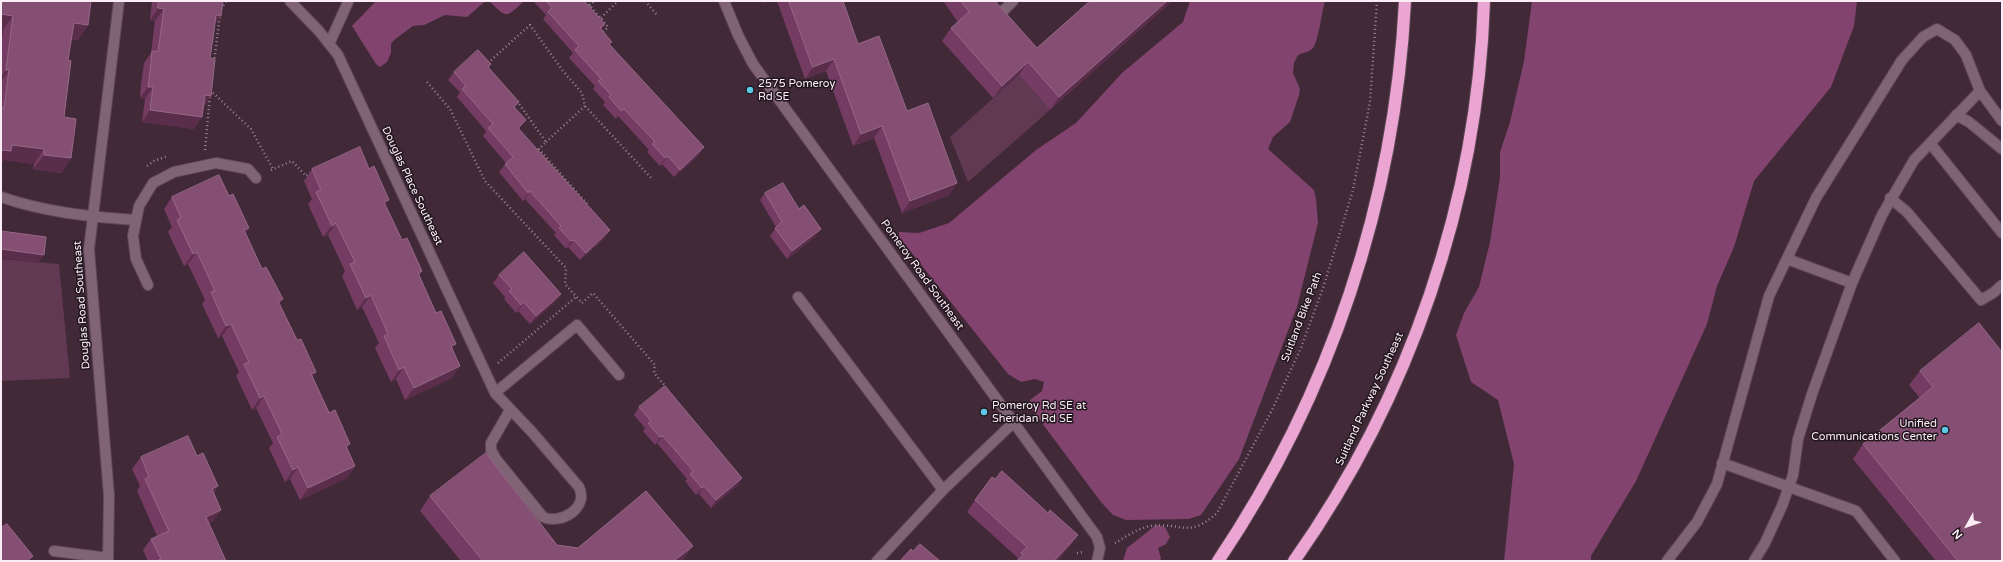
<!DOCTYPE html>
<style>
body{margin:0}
#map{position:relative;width:2003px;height:562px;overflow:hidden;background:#412938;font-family:"Varela Round",sans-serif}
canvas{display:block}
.frame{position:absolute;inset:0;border:2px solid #fcecf5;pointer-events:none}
.north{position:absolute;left:1947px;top:506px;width:40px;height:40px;-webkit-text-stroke:3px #21161d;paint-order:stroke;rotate:230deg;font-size:11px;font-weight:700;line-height:16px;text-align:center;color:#fcecf5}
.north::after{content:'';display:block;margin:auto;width:14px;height:18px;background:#fcecf5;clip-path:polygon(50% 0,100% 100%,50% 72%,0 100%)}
</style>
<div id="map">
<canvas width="2003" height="562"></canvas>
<div class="frame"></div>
<div class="north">N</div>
</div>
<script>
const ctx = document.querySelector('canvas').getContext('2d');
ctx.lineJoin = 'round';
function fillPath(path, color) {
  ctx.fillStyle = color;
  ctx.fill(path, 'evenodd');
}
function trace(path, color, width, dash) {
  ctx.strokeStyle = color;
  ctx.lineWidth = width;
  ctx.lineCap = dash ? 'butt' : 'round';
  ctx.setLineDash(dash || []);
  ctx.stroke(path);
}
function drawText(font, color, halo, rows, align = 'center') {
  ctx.font = font + ' "Varela Round",sans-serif';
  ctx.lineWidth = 3;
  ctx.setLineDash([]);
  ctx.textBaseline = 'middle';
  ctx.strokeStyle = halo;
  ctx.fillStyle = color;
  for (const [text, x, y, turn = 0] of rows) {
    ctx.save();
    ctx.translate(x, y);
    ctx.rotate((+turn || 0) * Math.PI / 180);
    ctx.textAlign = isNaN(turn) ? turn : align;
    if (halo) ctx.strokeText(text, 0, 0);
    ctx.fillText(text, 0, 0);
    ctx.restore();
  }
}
fillPath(new Path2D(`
 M1019,75l31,35 -82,72 -18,-45z
 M1,259l58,5 11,114 -69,3z`), '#613953');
fillPath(new Path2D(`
 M376,1h148c-19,18 -17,17 -35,0l-6,2 -16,14 -22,-2 -21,10 -11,1 -19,14 -3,4v9l-4,9 -7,5 -4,-3 -24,-38z
 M1190,1h135c-3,9 -7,44 -13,48 -3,3 -10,4 -14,6l-4,8 -1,10 7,16 -1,6 -9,27 -17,15 -5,12 46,41 2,9 2,24 -21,84 -58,152 -38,56 -12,4 -63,1 -13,-5 -12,-13 -71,-95v-7l12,-9 2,-9 -9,-3 -14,3 -13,-8 -109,-137v-5l20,1 30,-10 87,-73 40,-27 46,-50 61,-51z
 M1532,1h325l-3,25 -23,61 -77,94 -20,66 -17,39 -10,38 -71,157 -45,75v5h-87l10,-97 -16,-64 -27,-18 -15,-47 8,-22 15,-26 11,-45 10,-65v-25l10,-30 14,-61z
 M1156,525l9,2 5,10 -4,7 -8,4 3,10 -1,3h-37l4,-13z`), '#82446e');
const minor = new Path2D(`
 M290,1l29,30 19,24 157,338 37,39 47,55c10,21 -18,38 -36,30l-47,-58 -5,-9v-7l19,-33
 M724,1l14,34 15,29 344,473 3,11 -3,13
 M1004,10l9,-9
 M330,42l18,-40
 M1956,115l13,7 33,27
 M1930,143l72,90
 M1,197c43,15 90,20 135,23
 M1890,198l17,14 74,88 12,-7 9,-8
 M1787,259l65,24
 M148,285l-12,-26 -3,-23 6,-30 14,-23 21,-11 42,-9 32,6 8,9
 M798,297l145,193
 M495,393l82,-68 42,50
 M1722,463l134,48 39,50
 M54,551l54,7
 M108,561l1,-65 -20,-247 30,-248
 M877,561l66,-71 71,-68
 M1667,561l30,-39 20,-38 52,-188 47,-98 86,-138 21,-23 14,-8 18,11 11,15 14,36 22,30
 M1754,561l11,-18 17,-37 11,-31 5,-36 14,-45 40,-111 30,-68 32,-55 66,-69`);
const highway = new Path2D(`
 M1218,561c112,-166 177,-360 187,-560
 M1294,561c115,-163 184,-360 190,-560`);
trace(minor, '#5f4856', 12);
trace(highway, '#5f4856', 14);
trace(new Path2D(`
 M586,1l22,26 -6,6
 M645,1l13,15
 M590,6l4,-5
 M221,9l5,-8
 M601,18l17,-17
 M214,62l6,-47
 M488,63l42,-38 33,46 19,22 3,13 68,74
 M427,82l23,27 35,72 81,87 -1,16 17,19 11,-10 62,72 -1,8 12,14
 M210,90l41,39 22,40
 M517,101l29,41 -7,7 49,56
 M546,142l39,-36
 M205,150l5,-55
 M147,166l7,-5 14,-5
 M271,170l21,-9 14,15 5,-3
 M498,363l78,-66
 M1115,543c11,-6 22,-15 36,-17 31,-4 37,13 66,-13l55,-103 29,-62 23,-63 29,-95 17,-88 7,-101
 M1077,553l6,-1`), '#9a8592', 2.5, [1, 3]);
trace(minor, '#806375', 10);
trace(highway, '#eba5d2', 12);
fillPath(new Path2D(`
 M1,1h90l-3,24 -10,15 -7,-1 -3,21 -4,57 7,41 -10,15 -28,-4 1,-5 -30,-4 -3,5v-121l2,-14h-2z
 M152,1h71l-8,24 -5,33 1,38 -7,10 -10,23 -52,-7 3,-23 -5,-1 1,-14 3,-21 7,-10 4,-32 -5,-1z
 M535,1h49l21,23 -4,6 9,15 89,110 -25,22 -12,-13 -2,2 -13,-14 2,-2 -31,-34 -2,3 -13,-14 2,-3 -12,-13 2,-3 -26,-28 4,-5 -30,-34 3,-4 -12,-13z
 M777,1h66l15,43 49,67 50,72 -8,12 -47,18 -28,-75 -21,8 -27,-75 -21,8z
 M943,1h52l42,47 53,-47h82l-122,109 -31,-35 -26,23 -51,-57 9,-13 7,-6z
 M489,68l26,40 11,12 -7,9 86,109 -25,22 -12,-13 -2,2 -12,-14 2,-2 -31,-34 -2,2 -24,-29 7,-9 -23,-27 3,-5 -29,-34 3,-5 -12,-12 6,-8z
 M312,169l73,35 17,36 20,31 -3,5 33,73v29l-47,22 -9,-21 -5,3 -16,-34 4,-5 -17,-36 -5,3 -15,-34 3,-5 -17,-36 -5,2 -15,-33 4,-5 -8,-18z
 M765,193l34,16 17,27 -29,23 -17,-23 6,-9 -16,-27z
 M229,196l20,32 -3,5 16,36 21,30 -4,5 18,36 19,32 -3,5 42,89 -8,12 -47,22 -10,-21 -5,3 -16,-34 4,-5 -17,-35 -4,2 -16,-34 3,-4 -17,-36 -4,2 -16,-34 3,-4 -17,-36 -4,2 -16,-34 4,-5 -8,-18 8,-12z
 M499,275l56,27 -25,22 -12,-13 -2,2 -12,-14 1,-2 -12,-14z
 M2002,352v209h-66l-83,-102 10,-15 57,-46 -11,-13 11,-14z
 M639,407l103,71 -5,8 -26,22 -12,-14 -3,1 -11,-14 2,-2 -30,-36 -2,2 -12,-14 2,-3 -11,-13z
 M197,456l21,30 -4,7 7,17 -8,11 -4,2 17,38h-78l-5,-11 8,-11 6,-3 -20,-45 3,-5 -8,-17 9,-12z
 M995,479l53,34 30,22 -9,12 -12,14h-41l2,-3 -51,-46 8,-12z
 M430,496l127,49 21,3 115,-2 -11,15h-221l-41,-50z`), '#753c63');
fillPath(new Path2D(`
 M764,1h6l-8,3z
 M1167,1h5l-122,109 9,-13z
 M158,8l6,1 -9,12 -5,-1z
 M1,14l12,2 -10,14h-2z
 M216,15l5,1 -8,12z
 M74,23l14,2 -10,15 -15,-2z
 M834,59l-8,12 -21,8 8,-12z
 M1028,62l-9,13 -26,23 9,-12z
 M6,70h3l-8,12v-5z
 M148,87h5l-8,12 -5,-1z
 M205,95l6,1 -9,11z
 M150,110l52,7 -8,12 -52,-7z
 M526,120l-6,8 -7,7 5,-7z
 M882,126l-8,12 -21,8 8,-12z
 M12,145l32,4 -10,15 -30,-4 -3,5v-15z
 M704,147l-5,8 -25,22 6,-7z
 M44,155l27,3 -10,15 -28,-4z
 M668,156l-6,8 -2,2 5,-8z
 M957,183l-8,12 -47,18 8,-12z
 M530,191l-5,8 -2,2 5,-8z
 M389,200l-9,11 4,-9z
 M336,223l-8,12 -5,2 9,-11z
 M249,228l-8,12 3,-10z
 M821,229l-5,7 -29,23 5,-8z
 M610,230l-5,8 -25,22 6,-7z
 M574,240l-6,7 -2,2 5,-8z
 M1,249l43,6 -6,8 -37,-5z
 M197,252l-9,12 -4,2 9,-12z
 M561,294l-6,8 -25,22 6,-8z
 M371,295l-9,12 -5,3 9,-12z
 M524,302l-6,9 -2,2 5,-8z
 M231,324l-9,12 -4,2 8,-12z
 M456,344l-8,12 3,-10z
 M460,366l-8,12 -47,22 9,-12z
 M404,367l-8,12 -5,3 8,-12z
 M316,372l-8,12 3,-10z
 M264,396l-8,12 -4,2 8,-12z
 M663,436l-6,7 -2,2 5,-8z
 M350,444l-8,12 4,-10z
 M355,466l-8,12 -47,22 8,-12z
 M298,467l-8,12 -5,3 8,-12z
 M742,478l-5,8 -26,22 5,-8z
 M218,486l-8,12 2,-9z
 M704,486l-5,8 -3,1 6,-7z
 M221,510l-8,11 -15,8 8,-12z
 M1078,535l-9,12 -12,14h-3z
 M693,546l-11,15h-8z`), '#5a2d4b');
const building = new Path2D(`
 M2,1h89l-3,24 -14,-2 -6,37 3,1 -7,56 12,2 -5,39 -27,-3v-6l-32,-4 -1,6 -10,-1v-42h3l5,-38h-3l7,-54 -12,-2z
 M159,1h64l-2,15 -5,-1 -3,23 -3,20 5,1 -4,37 -6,-1 -3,22 -52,-7 3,-23h-5l2,-15 2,-21 6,1 6,-43 -6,-1z
 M546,1h38l21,23 -5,4 12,14 -3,2 95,103 -24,23 -12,-14 -3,2 -13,-14 3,-2 -31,-33 -3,2 -12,-14 2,-2 -13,-14 3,-2 -26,-29 4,-4 -31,-34 4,-4z
 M789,1h54l15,43 21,-8 28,75 21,-8 29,80 -47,18 -28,-75 -21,8 -27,-75 -21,8z
 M961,1h34l42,47 53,-47h77l-108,96 -31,-35 -26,24 -51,-58 18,-16z
 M478,50l13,14 -3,3 31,35 -5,5 12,13 -8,8 92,102 -24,23 -12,-13 -3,1 -12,-13 2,-2 -31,-35 -2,2 -23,-29 8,-7 -25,-29 5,-4 -31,-35 4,-3 -12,-14z
 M360,147l9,22 5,-3 15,34 -5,2 18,38 5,-2 15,33 -4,2 18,40 5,-2 15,33 -5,2 9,20 -46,22 -10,-21 -5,3 -15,-34 4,-2 -17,-39 -5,3 -16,-34 5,-2 -19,-39 -4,3 -16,-34 5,-2 -9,-21z
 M219,175l10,21 4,-2 16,34 -5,2 18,39 4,-2 17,32 -5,2 19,39 4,-1 15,33 -5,2 18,39 6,-3 15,34 -4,2 9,20 -47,22 -10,-21 -5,3 -16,-33 5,-3 -8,-17 -10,-21 -4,2 -16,-34 5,-2 -18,-38 -5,2 -15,-34 4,-1 -18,-39 -4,2 -16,-34 4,-2 -9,-21z
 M783,183l16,26 5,-4 17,24 -29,22 -17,-23 7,-6 -17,-29z
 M1,231l45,6 -2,18 -43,-6z
 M524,252l37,42 -25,22 -12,-14 -3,3 -12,-14 3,-2 -13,-14z
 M1979,323l23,29v209h-44l-95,-117 70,-57 -13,-16z
 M665,386l77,92 -26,22 -12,-14 -2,2 -12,-14 3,-3 -30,-35 -3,1 -12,-14 3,-2 -12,-14z
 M188,436l9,20 6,-3 15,33 -6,3 9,21 -15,7 20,44h-69l4,-2 -10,-20 18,-8 -24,-52 4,-2 -8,-20z
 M486,453l71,92 21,3 68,-57 47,55 -19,15h-191l-53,-65z
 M1002,471l46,42 2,-3 28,25 -24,26h-37l6,-6 -2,-2 6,-6 -52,-47 17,-23 3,2z
 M7,524l26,32 -6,5h-26v-33z
 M920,544l20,17h-40l11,-12 2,2z`);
fillPath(building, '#844f73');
trace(building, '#966887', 1);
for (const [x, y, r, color] of [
 [750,90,4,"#5bc8e6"],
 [984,412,4,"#5bc8e6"],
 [1945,430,4,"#5bc8e6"]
]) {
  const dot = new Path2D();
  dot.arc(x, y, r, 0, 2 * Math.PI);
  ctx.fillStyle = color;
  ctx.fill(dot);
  trace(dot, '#21161d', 1.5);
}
drawText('11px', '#fcecf5', '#21161d', [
 ["2575 Pomeroy",758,84],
 ["Rd SE",758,97],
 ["Pomeroy Rd SE at",992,406],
 ["Sheridan Rd SE",992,419],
 ["Unified",1937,424,"right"],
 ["Communications Center",1937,437,"right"]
], 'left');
drawText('11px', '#fcecf5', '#21161d', [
 ["Douglas Place Southeast",412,186,65],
 ["Pomeroy Road Southeast",922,275,54],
 ["Douglas Road Southeast",82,305,-94],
 ["Suitland Bike Path",1302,317,-69],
 ["Suitland Parkway Southeast",1370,399,-65]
]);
</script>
